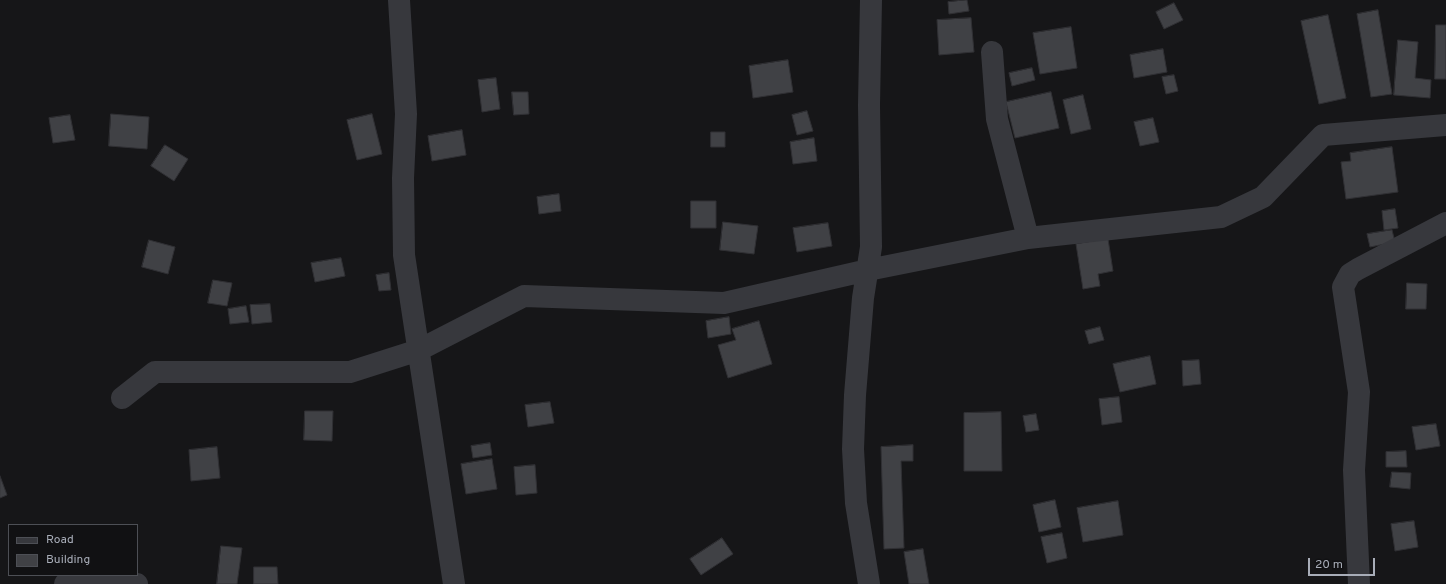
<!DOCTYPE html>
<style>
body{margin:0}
#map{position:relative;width:1446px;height:584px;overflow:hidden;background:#161618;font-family:Overpass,sans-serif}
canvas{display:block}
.legend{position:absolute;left:8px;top:524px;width:130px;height:52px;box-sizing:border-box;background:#111113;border:1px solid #4d4f55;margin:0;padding:5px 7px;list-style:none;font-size:12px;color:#a8adb8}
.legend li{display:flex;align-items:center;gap:8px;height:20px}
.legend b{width:20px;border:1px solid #4d4f55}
.scale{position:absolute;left:1308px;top:558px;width:67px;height:18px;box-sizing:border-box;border:2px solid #a8adb8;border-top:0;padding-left:5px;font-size:12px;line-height:14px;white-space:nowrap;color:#a8adb8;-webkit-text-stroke:3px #111113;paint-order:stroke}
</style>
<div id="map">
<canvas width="1446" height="584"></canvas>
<ul class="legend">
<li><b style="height:5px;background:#37383d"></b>Road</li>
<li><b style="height:11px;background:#404145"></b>Building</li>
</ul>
<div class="scale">20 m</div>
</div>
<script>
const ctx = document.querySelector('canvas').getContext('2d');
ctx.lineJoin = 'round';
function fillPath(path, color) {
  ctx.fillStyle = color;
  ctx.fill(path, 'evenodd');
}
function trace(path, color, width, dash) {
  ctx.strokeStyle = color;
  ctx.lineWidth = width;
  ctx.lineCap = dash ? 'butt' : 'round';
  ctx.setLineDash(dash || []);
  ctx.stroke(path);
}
const building = new Path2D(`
 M967,0l2,11 -20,3 -1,-12z
 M1174,3l9,17 -19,9 -8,-17z
 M1378,10l14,84 -21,3 -14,-83z
 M1328,15l18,83 -27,6 -18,-83z
 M971,18l3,34 -35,3 -2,-35z
 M1436,25h10v54h-11z
 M1071,27l6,41 -37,6 -7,-41z
 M1398,40l20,2 -3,36 16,2 -1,18 -36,-3z
 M1163,49l4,23 -33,6 -4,-23z
 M788,60l5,32 -40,6 -4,-32z
 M1032,68l3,12 -23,6 -3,-13z
 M1174,75l4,16 -12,3 -4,-17z
 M496,78l4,31 -18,3 -4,-32z
 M512,92h16l1,22 -15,1z
 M1051,92l8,36 -44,10 -9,-36z
 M1083,95l8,34 -20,5 -8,-34z
 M807,111l6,20 -16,4 -5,-20z
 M111,114l38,3 -2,32 -38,-3z
 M372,114l10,40 -25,6 -10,-40z
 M70,115l5,25 -22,3 -4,-25z
 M1153,118l6,24 -19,4 -6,-24z
 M462,130l4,25 -34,6 -4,-25z
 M711,132h14v15h-14z
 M814,138l3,23 -24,3 -3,-22z
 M165,145l23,14 -14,22 -23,-15z
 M1392,147l6,45 -52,7 -5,-37 10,-1 -1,-8z
 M559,194l2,17 -22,3 -2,-17z
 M691,201h25v27h-25z
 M1395,209l3,19 -14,2 -2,-19z
 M723,222l35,4 -4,28 -34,-4z
 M828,223l4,23 -35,6 -4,-24z
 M1392,230l3,12 -25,5 -3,-13z
 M1108,239l5,32 -15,3 2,12 -17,3 -7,-45z
 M149,240l26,7 -7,27 -26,-7z
 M341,258l4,18 -30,6 -4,-19z
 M389,273l2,17 -12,1 -3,-16z
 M213,280l19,3 -5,23 -19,-3z
 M1407,283l20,1 -1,25h-20z
 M270,304l2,18 -20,2 -2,-19z
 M246,306l3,16 -19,2 -2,-15z
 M729,317l2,17 -23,4 -2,-17z
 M759,321l13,43 -44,14 -10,-33 18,-5 -4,-11z
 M1100,327l4,13 -15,4 -4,-13z
 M1150,356l6,28 -36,8 -7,-28z
 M1199,360l2,24 -18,2 -1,-25z
 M1119,397l3,25 -20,3 -3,-26z
 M550,402l4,21 -26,4 -3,-22z
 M305,411h28l-1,30 -28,-1z
 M1001,412l1,59h-38v-58z
 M1036,414l3,16 -13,2 -3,-16z
 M1436,424l4,22 -24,4 -4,-23z
 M490,443l2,12 -19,3 -2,-12z
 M913,445v16h-12l3,87 -20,1 -3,-102z
 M217,447l3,31 -29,3 -2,-31z
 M1406,451l1,16h-21v-15z
 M492,459l5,30 -31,5 -5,-30z
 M535,465l2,28 -21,2 -2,-28z
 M1392,472l19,1 -1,16 -20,-2z
 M0,476l7,19 -7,3z
 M1055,500l6,27 -22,5 -6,-27z
 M1118,501l5,34 -40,7 -6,-34z
 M1414,521l4,26 -23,4 -4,-27z
 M1062,533l5,25 -20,5 -6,-26z
 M722,538l11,16 -32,21 -11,-16z
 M221,546l21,2 -5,36h-20z
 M923,549l6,35h-20l-5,-32z
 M254,567h23l1,17h-24z`);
fillPath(building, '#404145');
trace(building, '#303034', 1);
trace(new Path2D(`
 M399,0l7,114 -3,64 1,77 50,329
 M992,52l5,67 31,119
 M122,398l33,-26h195l69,-22 105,-54 200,7 144,-33 160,-32 193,-21 42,-20 60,-62 123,-10
 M65,584l46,-5 26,5
 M869,584l-13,-81 -3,-54 2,-54 8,-97 8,-51 -2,-142 2,-105
 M1359,584l-5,-114 5,-78 -16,-105 7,-13 8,-5 88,-46`), '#37383d', 22);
</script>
